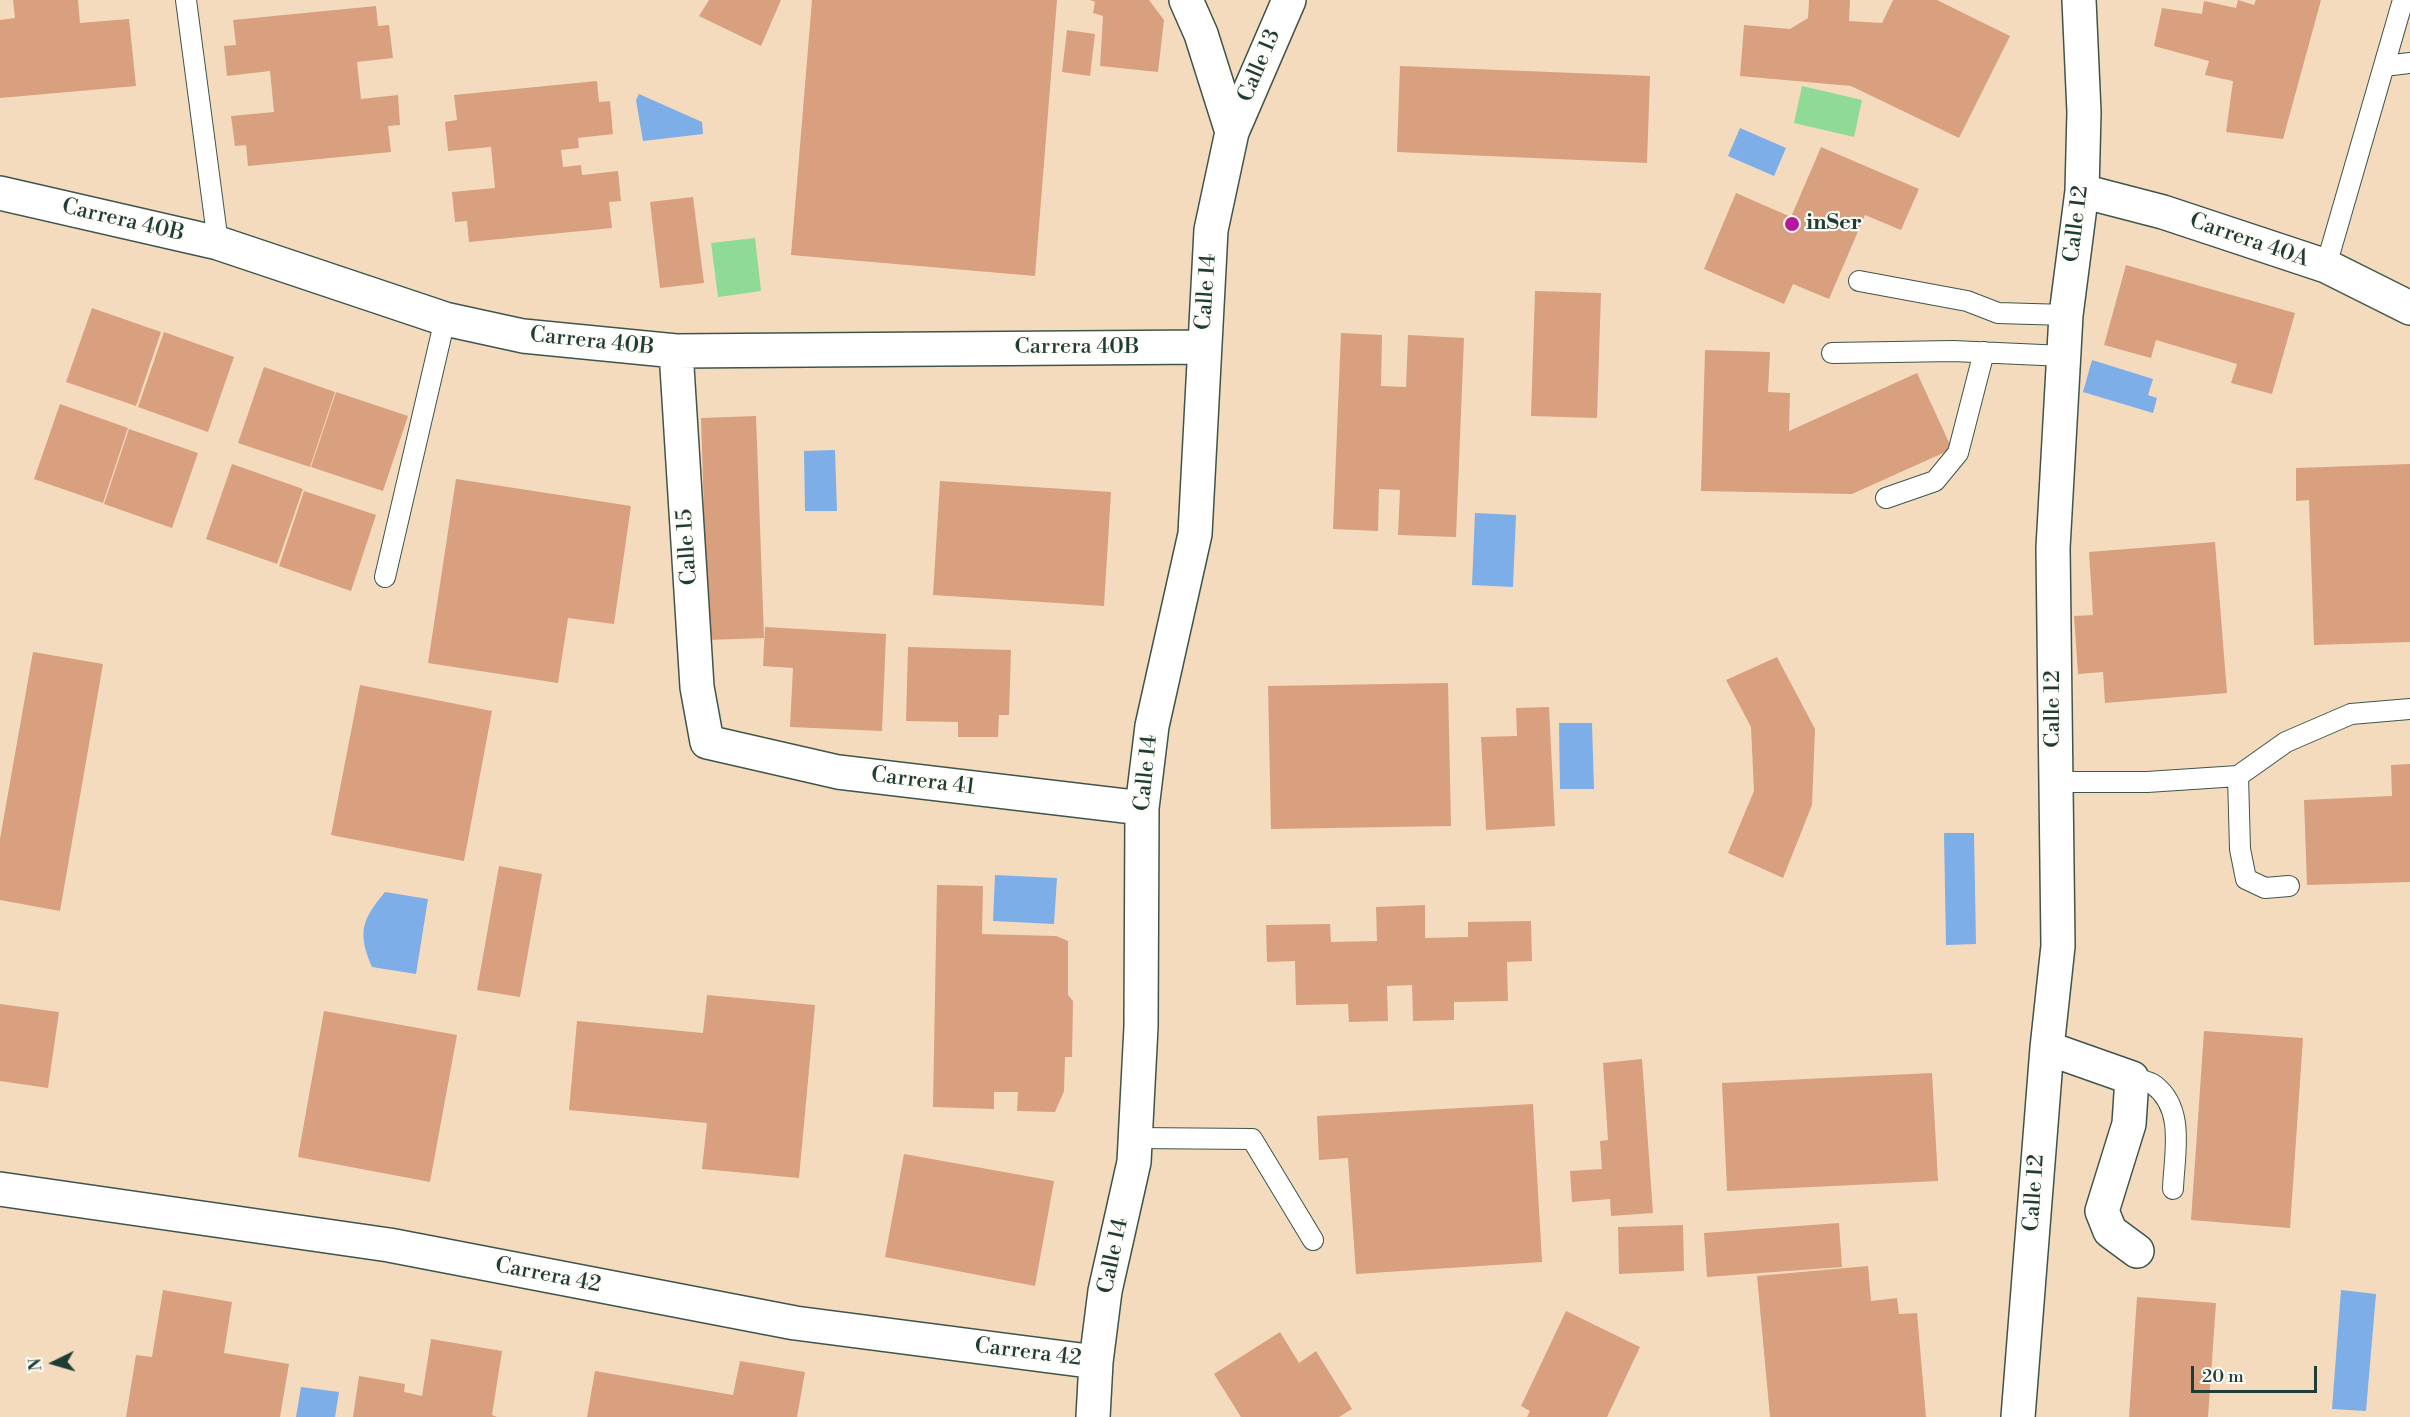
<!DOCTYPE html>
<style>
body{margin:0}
#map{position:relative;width:2410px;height:1417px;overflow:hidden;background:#f4dbbe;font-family:"Libre Bodoni",serif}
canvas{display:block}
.north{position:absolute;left:24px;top:1333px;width:60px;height:60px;-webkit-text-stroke:4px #fdfcf7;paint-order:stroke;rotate:265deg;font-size:16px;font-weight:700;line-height:24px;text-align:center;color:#1f3d34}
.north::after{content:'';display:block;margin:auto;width:21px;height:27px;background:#1f3d34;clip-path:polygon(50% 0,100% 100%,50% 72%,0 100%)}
.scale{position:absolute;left:2191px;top:1366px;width:126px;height:27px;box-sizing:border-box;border:3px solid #1f3d34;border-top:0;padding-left:8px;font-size:18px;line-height:21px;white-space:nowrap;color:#1f3d34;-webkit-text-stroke:4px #fdfcf7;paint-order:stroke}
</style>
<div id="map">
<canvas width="2410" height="1417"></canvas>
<div class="north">N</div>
<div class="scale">20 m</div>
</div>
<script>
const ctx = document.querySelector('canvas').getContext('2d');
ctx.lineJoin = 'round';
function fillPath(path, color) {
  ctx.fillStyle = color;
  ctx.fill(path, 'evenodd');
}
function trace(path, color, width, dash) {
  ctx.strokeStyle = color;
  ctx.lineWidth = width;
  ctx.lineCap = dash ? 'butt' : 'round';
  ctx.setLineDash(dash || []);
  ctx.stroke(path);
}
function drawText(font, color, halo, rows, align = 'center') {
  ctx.font = font + ' "Libre Bodoni",serif';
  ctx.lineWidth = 4.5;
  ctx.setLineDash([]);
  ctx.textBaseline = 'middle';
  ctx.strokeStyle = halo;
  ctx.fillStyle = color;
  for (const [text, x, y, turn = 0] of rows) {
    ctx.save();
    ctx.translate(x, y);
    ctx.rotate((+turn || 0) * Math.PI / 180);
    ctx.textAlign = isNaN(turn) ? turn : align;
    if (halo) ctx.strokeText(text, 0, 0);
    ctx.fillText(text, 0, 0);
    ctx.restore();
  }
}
fillPath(new Path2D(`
 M1802,86l60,14 -8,37 -60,-14z
 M755,238l6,53 -43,6 -7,-54z`), '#8fda96');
fillPath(new Path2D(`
 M639,94l63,28 1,12 -60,7 -7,-41z
 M1740,128l46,20 -12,28 -46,-20z
 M2092,360l61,19 -5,16 9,3 -4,15 -70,-21z
 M835,450l2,61h-32l-1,-60z
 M1475,513l41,2 -3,72 -41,-2z
 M1559,723h33l2,66h-34z
 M1944,833h30l2,111 -30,1z
 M995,875l62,3 -3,46 -61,-3z
 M385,892l43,7 -12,75 -44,-7c-15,-35 -10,-47 13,-75z
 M2341,1290l35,4 -10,117 -34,-2z
 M301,1387l38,5 -4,25h-39z`), '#7daee8');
fillPath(new Path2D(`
 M13,0h65l2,23 49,-4 7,67 -136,12v-78l15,-2z
 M709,0h72l-20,46 -62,-30z
 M812,0h245l-22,276 -244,-21z
 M1090,0h59l15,20 -6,52 -58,-6 3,-50 -10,-3 2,-11z
 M1809,0h41l-1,21 33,2 11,-23h44l73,36 -51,102 -108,-52 -111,-10 4,-51 46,4 18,-11z
 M2238,0l16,5 2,-5h65l-38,139 -57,-7 7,-51 -28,-6 4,-14 -55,-15 8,-38 40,6 2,-13 32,7z
 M376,6l2,20 11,-1 4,33 -36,4 4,37 37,-4 2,30 -12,1 3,26 -143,14 -2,-21 -11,1 -4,-30 43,-4 -4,-41 -43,5 -3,-30 12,-1 -3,-25z
 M1067,30l28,4 -5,42 -28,-4z
 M1400,66l250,10 -3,87 -250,-11z
 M597,81l2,21 11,-1 3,33 -35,4 1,10 -18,2 2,17 18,-2 1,10 36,-4 3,30 -12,1 3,26 -143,14 -2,-21 -12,1 -3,-30 43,-4 -4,-41 -43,4 -3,-29 12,-2 -3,-25z
 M1821,147l98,42 -18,41 -36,-15 -36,84 -36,-15 -9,20 -80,-35 32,-76 55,24z
 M693,197l11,86 -44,5 -10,-86z
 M2126,265l169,48 -23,81 -41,-11 6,-19 -81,-24 -5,18 -47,-13z
 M1535,291l66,2 -4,125 -66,-2z
 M92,308l69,24 -25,74 -70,-24z
 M164,332l70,25 -26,75 -70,-25z
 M1341,333l41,2 -1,51 25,1 2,-52 56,3 -8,199 -58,-2 2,-45 -21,-1 -1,42 -45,-2z
 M1705,350l65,2 -2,40 22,1 -1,38 128,-58 35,76 -100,45 -151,-3z
 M264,367l71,25 -25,75 -72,-24z
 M336,392l72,24 -25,75 -72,-24z
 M60,404l68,24 -25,75 -69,-24z
 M756,416l8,222 -56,2 -7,-222z
 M129,429l69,24 -26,75 -68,-24z
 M232,464l71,25 -26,75 -71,-25z
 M2410,464v178l-96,3 -5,-145 -13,1v-33z
 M456,479l175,27 -17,118 -46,-6 -10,65 -130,-20z
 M940,481l171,11 -7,114 -171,-11z
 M304,491l72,24 -25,76 -72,-25z
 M2215,542l12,151 -122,10 -2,-31 -25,2 -4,-58 19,-1 -4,-63z
 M765,627l121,7 -4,97 -92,-4 3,-59 -30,-2z
 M908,647l103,3 -2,65h-10l-1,22h-40v-15l-52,-1z
 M33,652l70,12 -43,247 -60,-11v-61z
 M1777,657l38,72 -3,76 -29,73 -55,-25 26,-62 -3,-64 -25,-47z
 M1448,683l3,143 -180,3 -3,-143z
 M360,685l132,26 -28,150 -133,-26z
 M1549,707l6,119 -69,4 -5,-93 36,-1 -1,-28z
 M2410,764v118l-103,3 -3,-85 88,-4 -1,-31z
 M499,866l43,8 -22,123 -43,-7z
 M937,885l46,1 -1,48 74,2 12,5v54l5,6 -1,56h-7l-1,34 -9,21 -38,-1 1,-19h-24v17l-61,-2z
 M1425,905v33l43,-1v-15l63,-1 1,40 -25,1 1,39 -54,1v18l-41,1 -1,-36 -25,1 1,35 -39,1 -1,-18 -52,1 -1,-44 -28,1 -1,-37 64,-1 1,18 46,-1 -1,-34z
 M707,995l108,10 -16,173 -97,-9 5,-46 -138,-13 8,-89 126,12z
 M0,1004l59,8 -11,76 -48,-7z
 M324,1011l133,24 -27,147 -132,-25z
 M2204,1031l99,7 -13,190 -99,-8z
 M1642,1059l11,154 -42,3 -1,-17 -38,3 -2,-31 32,-2 -2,-28 8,-1 -5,-77z
 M1932,1073l6,108 -211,10 -5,-108z
 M1533,1104l9,158 -186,12 -8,-116 -29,2 -2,-44z
 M904,1154l150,27 -19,105 -150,-29z
 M1839,1223l3,44 -135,10 -3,-44z
 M1683,1225l1,46 -65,3 -1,-47z
 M1868,1266l3,35 26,-3 2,16 18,-1 9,104h-156l-13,-141z
 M163,1290l69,12 -8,51 65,11 -9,53h-154l10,-62 16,2z
 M2137,1297l79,6 -8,114h-79z
 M1566,1311l74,36 -33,70h-80l3,-6 -9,-5z
 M1280,1332l19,31 17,-12 36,58 -13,8h-98l-27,-43z
 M431,1339l71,12 -10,64 5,2h-144l6,-41 46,8 -1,8 18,4z
 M740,1361l65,11 -8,45h-210l8,-46 138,24z`), '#d8a07f');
const lane = new Path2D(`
 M186,0l32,243
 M2384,66l26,-3
 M2326,266l77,-266
 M1859,281l108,20 31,12 68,2
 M1832,353l121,-2 111,5
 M1886,498l49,-17 23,-28 26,-101
 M385,577l60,-258
 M2238,776l2,73 6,30 19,9 24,-2
 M2054,782h93l91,-6 48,-34 65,-28 59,-5
 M2132,1078c7,2 17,3 22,7 32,24 20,70 19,104
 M1136,1138l116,1 61,101`);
const street = new Path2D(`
 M1186,0l15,34 31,98
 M2082,191l81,21 163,54 84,42
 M0,193l218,50 227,76 78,17 153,15 528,-4
 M676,351l21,336 10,55 131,30 304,36
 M2047,1048l85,30 -3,46 -27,87 8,20 27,20
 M0,1189l389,56 406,78 301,39
 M1093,1417l3,-55 9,-71 29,-129 7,-135 1,-219 10,-82 43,-192 16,-304 21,-98 57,-132
 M2018,1417l29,-369 11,-102 -5,-398 13,-233 16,-124 2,-79 -5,-112`);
trace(lane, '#3f5549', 22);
trace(street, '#3f5549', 36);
trace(lane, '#fff', 20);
trace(street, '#fff', 33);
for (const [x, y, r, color] of [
 [1792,224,8,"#b5179e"]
]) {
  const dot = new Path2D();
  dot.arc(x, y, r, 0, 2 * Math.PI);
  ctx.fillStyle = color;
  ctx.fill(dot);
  trace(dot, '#fdfcf7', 2);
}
drawText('22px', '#1f3d34', '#fdfcf7', [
 ["Calle 13",1260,66,-67],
 ["Carrera 40B",123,221,13],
 ["Calle 12",2077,224,-83],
 ["Carrera 40A",2249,241,19],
 ["Calle 14",1207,292,-86],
 ["Carrera 40B",592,342,6],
 ["Carrera 40B",1077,348],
 ["Calle 15",688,547,-94],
 ["Calle 12",2054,709,-90],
 ["Calle 14",1147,773,-84],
 ["Carrera 41",923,782,7],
 ["Calle 12",2035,1193,-86],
 ["Calle 14",1114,1256,-78],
 ["Carrera 42",548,1276,11],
 ["Carrera 42",1028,1353,7]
]);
drawText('bold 22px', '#1f3d34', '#fdfcf7', [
 ["inSer",1806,224]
], 'left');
</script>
